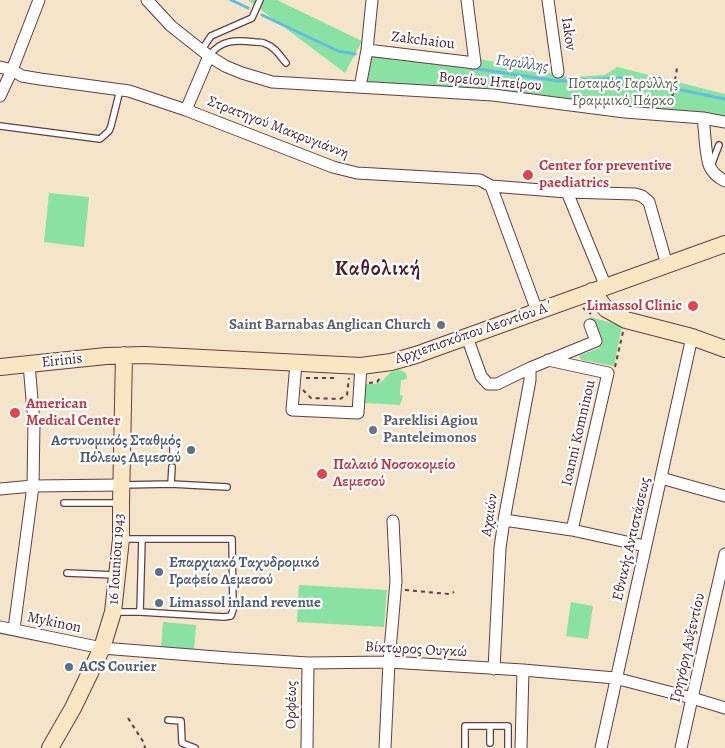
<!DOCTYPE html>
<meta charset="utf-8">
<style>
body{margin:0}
canvas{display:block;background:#f3e4ca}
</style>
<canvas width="725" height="748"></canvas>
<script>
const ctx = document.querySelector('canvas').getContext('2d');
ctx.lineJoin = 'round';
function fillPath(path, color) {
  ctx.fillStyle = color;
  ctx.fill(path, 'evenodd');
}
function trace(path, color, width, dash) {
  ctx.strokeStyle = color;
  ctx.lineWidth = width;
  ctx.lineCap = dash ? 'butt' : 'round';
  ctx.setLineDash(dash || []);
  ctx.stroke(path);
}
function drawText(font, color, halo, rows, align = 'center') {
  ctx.font = font + ' Alegreya,serif';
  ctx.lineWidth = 4.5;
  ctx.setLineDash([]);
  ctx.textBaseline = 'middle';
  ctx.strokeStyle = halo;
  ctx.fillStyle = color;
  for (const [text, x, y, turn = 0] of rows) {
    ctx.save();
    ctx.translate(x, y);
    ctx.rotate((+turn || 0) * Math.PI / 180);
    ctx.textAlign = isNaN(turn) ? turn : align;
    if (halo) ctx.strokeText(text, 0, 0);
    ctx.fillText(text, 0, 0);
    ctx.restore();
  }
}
fillPath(new Path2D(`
 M248,0h29l85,41 -17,32z
 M369,52l111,7 90,18 35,-2 12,-8 108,27v26l-231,-23 -117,-6 -10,-10z
 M49,193l40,4 -5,50 -40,-5z
 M590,317l32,9 -8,40 -33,-6 -2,-5 21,-7z
 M398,370c6,0 9,3 9,9l-6,1 -1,15 3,1 -3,9 -35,-2 -3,-4 1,-15h12l6,-2 10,-10z
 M299,585l88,5 -3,37 -87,-5z
 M571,602l22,4 -5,33 -22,-3z
 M163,622l33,3 -2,27 -33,-3z`), '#8ae1a4');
trace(new Path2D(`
 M231,0l17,8
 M262,15l76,36 17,3
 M471,68l87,13 64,-3 103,21`), '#61bddf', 3);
const lane = new Path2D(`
 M201,51l10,-15 41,-18 8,-18
 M209,56c12,-17 27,-16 46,-14 3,0 8,0 11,2 9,3 14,12 20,19
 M0,126l100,13 9,-8 2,-5 9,-36
 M711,166l8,-21
 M173,455v-14
 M171,484l1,-17
 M123,485l48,-1 56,3
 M64,503h55
 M67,573l48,2
 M114,612h26l84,5 7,-1 2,-6 -1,-71h-109
 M140,612l2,-73
 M168,720l13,1 1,22 13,5
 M490,743v-17
 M465,748v-22h43v22`);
const street = new Path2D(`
 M147,0l24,26 38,30 16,10 17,7 30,9 221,13 132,17 78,6c2,12 2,39 7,49 3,6 9,11 15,14
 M548,0l10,72
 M367,50l108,13 -8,-63
 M0,67l12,3 10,6 18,3 89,12 57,19 147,57 24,6 123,7 11,6 76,6 68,2 7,2 7,6 18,63
 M360,87l7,-37 5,-50
 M0,96l12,-26 27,-70
 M186,110l23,-54
 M703,118l22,4
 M491,186l46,125
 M567,192l39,95
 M467,337l14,39 7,8h9l33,-16 66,-27 -6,-16
 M548,360l60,13 -36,157
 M296,363l-4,47 66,3 3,-47
 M661,478l64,18
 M0,489l33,-3 88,-1
 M504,520l68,10 73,16
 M0,627l102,21 127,10 79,5 81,-1 134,8 92,8 77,20 33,10
 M14,629l19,-143 1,-63 -5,-59
 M494,669l6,-121 4,-28 26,-140v-12
 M307,748l1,-85
 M385,748l4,-86 7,-81 -3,-60
 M521,748l2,-78
 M601,748l91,-411
 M681,748l11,-50 33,-144`);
const secondary = new Path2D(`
 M592,291l14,18 20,11 66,17 33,12
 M0,367l106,-11 38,-1 217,11 30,-4 25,-7 309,-111
 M50,748l23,-40 29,-60 11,-36 8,-73v-36l3,-148`);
trace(lane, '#633d43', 8);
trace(street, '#633d43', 13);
trace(secondary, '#633d43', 18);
trace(new Path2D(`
 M671,104l6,-36
 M583,308l8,6
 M615,367l8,-35
 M306,378h30
 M369,383l8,-1 5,-6
 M303,390l8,8 29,1 7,-4 2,-17
 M240,567h20
 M405,590l44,4 5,-2
 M128,718l16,25 1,5`), '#633d43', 2, [4, 4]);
trace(lane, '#fff', 5.5);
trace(street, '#fff', 11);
trace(secondary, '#f9e7c3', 16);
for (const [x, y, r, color] of [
 [528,175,6,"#e0444e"],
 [693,306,6,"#e0444e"],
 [441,325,5,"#6b7280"],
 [15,413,6,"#e0444e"],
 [373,430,5,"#6b7280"],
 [191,450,5,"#5c6f8a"],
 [322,474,6,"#e0444e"],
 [159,572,5,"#5c6f8a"],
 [159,603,5,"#5c6f8a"],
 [69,667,5,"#5c6f8a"]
]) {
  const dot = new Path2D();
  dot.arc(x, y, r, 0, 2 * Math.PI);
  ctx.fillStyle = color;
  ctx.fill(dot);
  trace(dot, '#fff', 2);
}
drawText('15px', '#4a1f2b', '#fff', [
 ["Iakov",568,34,82],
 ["Zakchaiou",423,41,7],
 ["Βορείου Ηπείρου",490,82,5],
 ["Στρατηγού Μακρυγιάννη",278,128,21],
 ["Αρχιεπισκόπου Λεοντίου Α΄",474,333,-19],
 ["Eirinis",62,361,-6],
 ["Ioanni Komninou",579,433,-77],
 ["Αχαιών",490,515,-81],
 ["Εθνικής Αντιστάσεως",632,539,-77],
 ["16 Iouniou 1943",117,559,-86],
 ["Mykinon",54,623,12],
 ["Γρηγόρη Αυξεντίου",688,648,-77],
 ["Βίκτωρος Ουγκώ",416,650,3],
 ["Ορφέως",292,705,-89]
]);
drawText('15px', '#5d594f', '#fff', [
 ["Ποταμός Γαρύλλης",623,84],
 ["Γραμμικό Πάρκο",623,101]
]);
drawText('bold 15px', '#be3a42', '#fff', [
 ["Center for preventive",539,166],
 ["paediatrics",539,183],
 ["Limassol Clinic",682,306,"right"],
 ["American",26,404],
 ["Medical Center",26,421],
 ["Παλαιό Νοσοκομείο",333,465],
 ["Λεμεσού",333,482]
], 'left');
drawText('bold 15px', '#5b616d', '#fff', [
 ["Saint Barnabas Anglican Church",431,325],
 ["Pareklisi Agiou",383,421,"left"],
 ["Panteleimonos",383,438,"left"]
], 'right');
drawText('bold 15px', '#4e5e75', '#fff', [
 ["Αστυνομικός Σταθμός",181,441,"right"],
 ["Πόλεως Λεμεσού",181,458,"right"],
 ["Επαρχιακό Ταχυδρομικό",169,563],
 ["Γραφείο Λεμεσού",169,580],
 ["Limassol inland revenue",169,603],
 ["ACS Courier",79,667]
], 'left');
drawText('italic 16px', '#535e73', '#fff', [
 ["Γαρύλλης",522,64,8]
]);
ctx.letterSpacing = '1px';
drawText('bold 20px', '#4a1f2b', '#fff', [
 ["Καθολική",378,270]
]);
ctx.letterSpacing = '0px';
</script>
